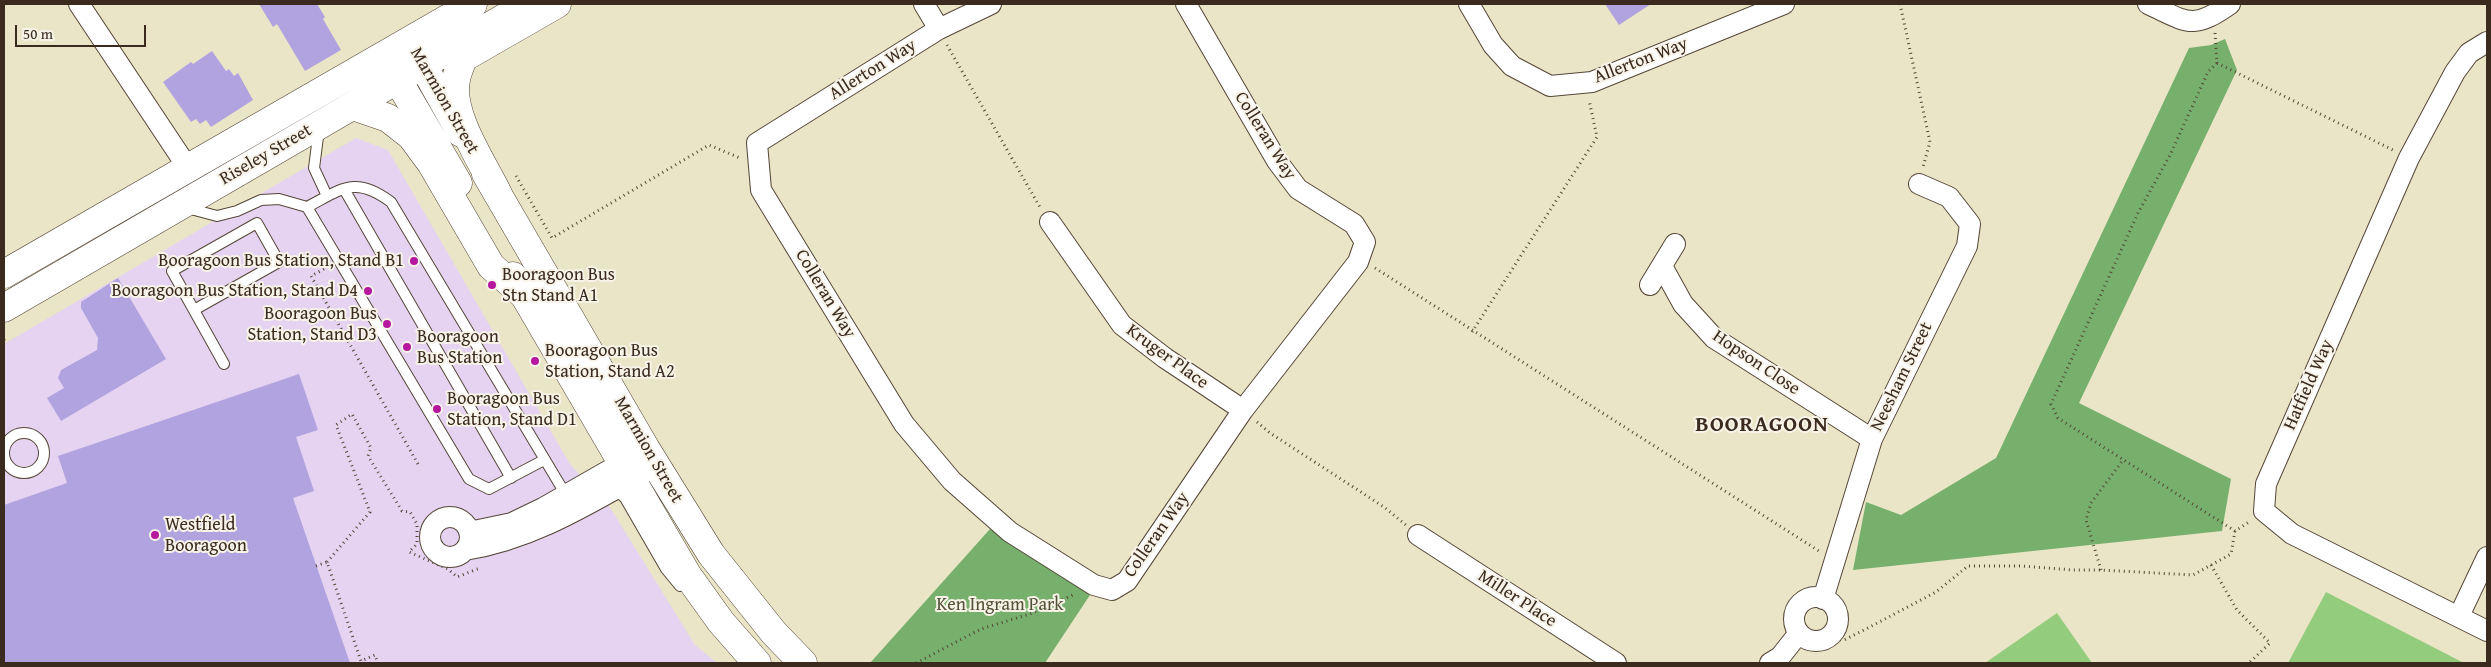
<!DOCTYPE html>
<style>
body{margin:0}
#map{position:relative;width:2491px;height:667px;overflow:hidden;background:#ebe5c7;font-family:"Gentium Book Plus",serif}
canvas{display:block}
.frame{position:absolute;inset:0;border:5px solid #3b2a1e;pointer-events:none}
.scale{position:absolute;left:15px;top:25px;width:131px;height:22px;box-sizing:border-box;border:2px solid #3b2a1e;border-top:0;padding-left:6px;font-size:15px;line-height:18px;white-space:nowrap;color:#3b2a1e;-webkit-text-stroke:4px #f7f3e8;paint-order:stroke}
</style>
<div id="map">
<canvas width="2491" height="667"></canvas>
<div class="frame"></div>
<div class="scale">50 m</div>
</div>
<script>
const ctx = document.querySelector('canvas').getContext('2d');
ctx.lineJoin = 'round';
function fillPath(path, color) {
  ctx.fillStyle = color;
  ctx.fill(path, 'evenodd');
}
function trace(path, color, width, dash) {
  ctx.strokeStyle = color;
  ctx.lineWidth = width;
  ctx.lineCap = dash ? 'butt' : 'round';
  ctx.setLineDash(dash || []);
  ctx.stroke(path);
}
function drawText(font, color, halo, rows, align = 'center') {
  ctx.font = font + ' "Gentium Book Plus",serif';
  ctx.lineWidth = 4;
  ctx.setLineDash([]);
  ctx.textBaseline = 'middle';
  ctx.strokeStyle = halo;
  ctx.fillStyle = color;
  for (const [text, x, y, turn = 0] of rows) {
    ctx.save();
    ctx.translate(x, y);
    ctx.rotate((+turn || 0) * Math.PI / 180);
    ctx.textAlign = isNaN(turn) ? turn : align;
    if (halo) ctx.strokeText(text, 0, 0);
    ctx.fillText(text, 0, 0);
    ctx.restore();
  }
}
fillPath(new Path2D(`
 M356,138l32,12 182,314 41,45 84,136 22,18h-713v-319z`), '#e5d3f1');
fillPath(new Path2D(`
 M2326,592l138,71h-176z
 M2057,613l35,50h-107z`), '#94cc7e');
fillPath(new Path2D(`
 M2225,39l12,31 -158,333 152,76 -9,52 -369,39 13,-68 35,13 95,-57 193,-410 22,-3z
 M990,529l100,66 -45,68h-175z`), '#77b06d');
fillPath(new Path2D(`
 M259,4h58l8,13 -2,2 18,31 -36,21 -28,-47 -4,3z
 M1605,4h46l-32,21z
 M212,51l14,20 3,-2 5,7 4,-3 15,27 -42,27 -5,-7 -6,4 -4,-5 -5,3 -28,-40 28,-20 2,2z
 M118,278l48,81 -105,62 -14,-23 17,-10 -6,-10 3,-8 36,-20 1,-12 -17,-30v-6z
 M299,374l19,56 -22,7 18,54 -21,7 57,165h-346v-158l63,-22 -9,-27z`), '#b1a3df');
const service = new Path2D(`
 M319,129l-5,39 13,28
 M344,189l167,289
 M307,207c35,-18 48,-32 84,-5l175,293
 M187,208l30,8 20,-5 24,-11 18,-1 28,8 162,272 20,10 55,-29
 M194,310l85,-48 -22,-39 -85,48 52,93
 M4 453a20 20 0 1 1 40 0a20 20 0 1 1-40 0Z
 M615,489l10,9 41,71 14,17`);
const minor = new Path2D(`
 M79,4l109,164
 M924,4l15,25
 M991,4l-52,25 -182,114 4,47 143,234 48,57 58,51 84,53 18,5 15,-9 116,-171 115,-148 7,-20 -11,-18 -56,-35 -21,-28 -91,-157
 M1469,4l24,41 19,21 38,20 42,-4 192,-78
 M2148,4c39,18 44,27 82,0
 M2487,42l-18,11 -14,19 -46,86 -143,326 -2,27 28,23 195,97
 M1050,222l72,103 43,33 78,52
 M1662,266l21,38 31,34 158,101
 M1650,285l25,-41
 M430 537a20 20 0 1 1 40 0a20 20 0 1 1-40 0Z
 M469,532l43,-9 31,-15 91,-52
 M1418,535l198,128
 M465,550c67,-11 120,-44 179,-77
 M1794 619a22 22 0 1 1 44 0a22 22 0 1 1-44 0Z
 M1823,599l49,-160 95,-193 3,-22 -21,-27 -30,-13
 M2459,616l28,-59
 M1770,663l10,-6 19,-24`);
const primary = new Path2D(`
 M411,44l50,89
 M385,58l73,125
 M486,174l160,275 65,105 63,79 29,30
 M513,276l175,300 33,46 36,41`);
const trunk = new Path2D(`
 M353,106l35,12 23,18 20,27 60,103 34,30
 M498,194c-15,-31 -49,-80 -42,-114 1,-8 5,-15 7,-22l94,-54
 M4,274l469,-270
 M4,308l524,-304`);
trace(service, '#554637', 12);
trace(minor, '#554637', 22);
trace(primary, '#554637', 29);
trace(trunk, '#554637', 29);
trace(new Path2D(`
 M1900,4l30,138 -7,25
 M2215,33l2,30 176,87
 M947,45l94,164
 M2217,63l-9,9 -38,83 -32,58 -87,191 7,14 177,113 14,-9
 M516,176l36,62 157,-93 31,13
 M1375,268l444,283
 M324,269l-13,7 107,188
 M1472,332l125,-195 -8,-37
 M4,340l1,1
 M1257,422l13,11 114,74 22,18
 M327,562l43,-50 -34,-87 16,-11 19,34 -3,8 34,55 8,1 7,12v20l-8,8 39,17 9,8 23,-9
 M2211,565l26,45 33,33 -21,20
 M316,566l11,-4 34,99 14,-6 3,8
 M2101,570l-15,-50 5,-17 32,-43
 M1825,639l19,1 22,-11 70,-37 32,-26h54l51,4h28l92,5 38,-21 4,-23
 M916,663l65,-34 52,-16 42,-19`), '#554637', 3, [1, 4]);
trace(service, '#fff', 10);
trace(minor, '#fff', 20);
trace(primary, '#fff', 28);
trace(trunk, '#fff', 28);
for (const [x, y, r, color] of [
 [414,261,5,"#b5179e"],
 [492,285,5,"#b5179e"],
 [368,291,5,"#b5179e"],
 [387,324,5,"#b5179e"],
 [407,347,5,"#b5179e"],
 [535,361,5,"#b5179e"],
 [437,409,5,"#b5179e"],
 [155,535,5,"#b5179e"]
]) {
  const dot = new Path2D();
  dot.arc(x, y, r, 0, 2 * Math.PI);
  ctx.fillStyle = color;
  ctx.fill(dot);
  trace(dot, '#f7f3e8', 2);
}
drawText('18px', '#3b2a1e', '#f7f3e8', [
 ["Allerton Way",1641,61,-21],
 ["Allerton Way",873,70,-32],
 ["Marmion Street",444,101,60],
 ["Colleran Way",1265,136,58],
 ["Riseley Street",266,155,-30],
 ["Colleran Way",825,294,59],
 ["Kruger Place",1167,357,36],
 ["Hopson Close",1756,363,34],
 ["Neesham Street",1902,377,-64],
 ["Hatfield Way",2309,385,-66],
 ["Marmion Street",648,450,60],
 ["Colleran Way",1157,535,-55],
 ["Miller Place",1517,599,33]
]);
drawText('18px', '#3b2a1e', '#f7f3e8', [
 ["Booragoon Bus Station, Stand B1",404,261,"right"],
 ["Booragoon Bus",502,275],
 ["Stn Stand A1",502,296],
 ["Booragoon Bus Station, Stand D4",358,291,"right"],
 ["Booragoon Bus",377,314,"right"],
 ["Station, Stand D3",377,335,"right"],
 ["Booragoon",417,337],
 ["Bus Station",417,358],
 ["Booragoon Bus",545,351],
 ["Station, Stand A2",545,372],
 ["Booragoon Bus",447,399],
 ["Station, Stand D1",447,420],
 ["Westfield",165,525],
 ["Booragoon",165,546]
], 'left');
drawText('18px', '#515236', '#f7f3e8', [
 ["Ken Ingram Park",1000,605]
]);
ctx.letterSpacing = '1px';
drawText('bold 22px', '#3b2a1e', '#f7f3e8', [
 ["BOORAGOON",1762,425]
]);
ctx.letterSpacing = '0px';
</script>
